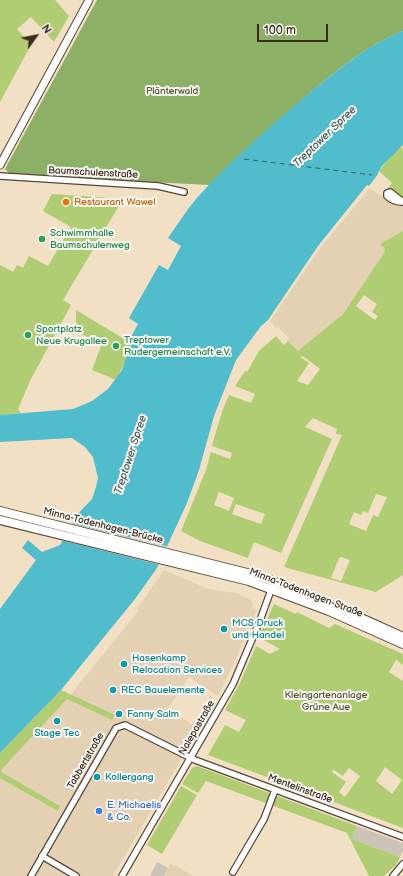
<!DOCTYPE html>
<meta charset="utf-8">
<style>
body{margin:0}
#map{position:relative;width:403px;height:876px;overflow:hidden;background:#f2e0c5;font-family:"Balsamiq Sans",sans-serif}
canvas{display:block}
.north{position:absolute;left:16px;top:16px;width:40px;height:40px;-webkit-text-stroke:3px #f6f6f2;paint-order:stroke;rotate:57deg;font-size:11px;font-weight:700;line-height:16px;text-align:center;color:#3b2a1e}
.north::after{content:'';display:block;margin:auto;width:14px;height:18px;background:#3b2a1e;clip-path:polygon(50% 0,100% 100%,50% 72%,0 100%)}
.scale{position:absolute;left:257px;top:24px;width:71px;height:18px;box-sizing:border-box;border:2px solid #3b2a1e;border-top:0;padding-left:5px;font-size:12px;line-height:14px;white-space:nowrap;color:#3b2a1e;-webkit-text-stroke:3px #f6f6f2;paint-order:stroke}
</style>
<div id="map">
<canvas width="403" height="876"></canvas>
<div class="north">N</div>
<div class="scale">100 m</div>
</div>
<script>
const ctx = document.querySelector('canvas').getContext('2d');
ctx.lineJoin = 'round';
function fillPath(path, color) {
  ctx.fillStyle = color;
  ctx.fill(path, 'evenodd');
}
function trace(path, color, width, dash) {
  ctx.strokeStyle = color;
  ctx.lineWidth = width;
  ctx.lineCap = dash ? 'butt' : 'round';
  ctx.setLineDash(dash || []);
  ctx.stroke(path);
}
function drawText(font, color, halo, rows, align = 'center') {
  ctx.font = font + ' "Balsamiq Sans",sans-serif';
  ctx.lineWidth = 4;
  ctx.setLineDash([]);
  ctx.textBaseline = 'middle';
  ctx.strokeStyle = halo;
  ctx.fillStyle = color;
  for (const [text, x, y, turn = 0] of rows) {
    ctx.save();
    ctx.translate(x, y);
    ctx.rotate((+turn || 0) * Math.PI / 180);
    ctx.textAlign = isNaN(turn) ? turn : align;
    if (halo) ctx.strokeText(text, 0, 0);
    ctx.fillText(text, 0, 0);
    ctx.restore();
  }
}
fillPath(new Path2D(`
 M370,188l11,8 5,-5 17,15v25l-22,13 4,6 -1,3 -41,61 -45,37 -11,-11 2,-2 -11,-11 -2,1 -6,-7 51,-74z
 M164,570l44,19 28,4 15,7 2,4 -1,3 5,2 -18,43 -21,44 -29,-19 -21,32 31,20 -86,147h-113v-106l67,-71 72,-89 -2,-1z
 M170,864l6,2 17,10h-30z`), '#e4d1b4');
fillPath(new Path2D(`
 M357,826l46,17v8l-3,6 -48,-18z
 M157,862l11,6 -5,8h-13z`), '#cbc3b8');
fillPath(new Path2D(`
 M0,0h55l14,16 -15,26 -23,-25 -14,12 14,16 -31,57z
 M401,147l2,2v51l-15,-12 4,-5 -13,-12 12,-15z
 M52,194l71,5 -60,101 8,5 -41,76 -12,28 3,4 -21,2v-150l13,7 4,-7 6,3 6,-12 19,10 23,-39 -28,-16z
 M403,231v344l-27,17 -92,-25 58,-132 -6,-1 1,-5 -24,-11 -8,9 27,12 -51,114 -27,-11 -6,16 -48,-17 -19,-10 25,-61 5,-18 19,7 2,-6 -20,-7c5,-17 9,-34 17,-51l22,8 4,-9 -20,-8 10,-15 2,1 12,-21 17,-15 8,9 4,-4 10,10 45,-37 41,-61 1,-4 -5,-5zM364,295l13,9 -5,8 6,4 -3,4 -19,-14zM303,356l17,13 -12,16 -11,-4 12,-18 -9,-6zM219,492l15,6 -5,13 -15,-6zM376,494l11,3 -9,20 -5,-2 -7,16 -17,-7 5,-12 7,3 2,-4 5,2zM236,504l29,10 -4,10 -29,-10zM341,557l9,3 -9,21 -10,-3 8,-20z
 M76,310l55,33 -5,17 -10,20 -24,-10 10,-27 -26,-11z
 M274,604l22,10 1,-2 32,16 6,-4 68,30v11l-7,-5 -7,12 14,9v147l-195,-73 17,-30 14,7 7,-12 -21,-10 15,-27 16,-37 14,8 10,-5 -22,-12 6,-11zM385,767l17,13 -10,14 -16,-13zM349,768l11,8 -15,21 -6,-5 7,-10 -14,-10 2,-2 9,6z
 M61,690l54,25 -3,5 -45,-21 -66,71v2l59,34 -2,5 -58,-33v-25z
 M197,766l160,60 -5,13 48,18 -4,8 -12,11h-15l-22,-43 -141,-52 -8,12 -16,-9 10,-16z
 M181,786l16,9 -35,59 -15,-9z`), '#b0cd74');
fillPath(new Path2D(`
 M97,0h306v31c-45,18 -83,53 -119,85 -26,22 -51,44 -74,69l-199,-10 -6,-6z`), '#8cb066');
fillPath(new Path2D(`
 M403,31v114l-21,21 -3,5 -1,3 -9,12 -2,-1 -49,61 -50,74 -7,6 -25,34 -22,56 -15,54 -12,33 -30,65 -22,31 -74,91 -61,63v-144l36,-49 -14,-12 6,-8 14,12 18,-7 14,-24 -1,-2 19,-20 4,-12 2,-9 -5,-21 -8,-10 -13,-9 -72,4v-27l73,-6 19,-8 16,-12 14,-19 9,-26v-7l7,-13 -9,-6 30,-53 9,5 13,-24 -13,-8c9,-13 18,-27 28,-39 33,-37 71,-70 109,-102 30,-25 62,-52 98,-66z`), '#51bccc');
fillPath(new Path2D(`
 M70,523l99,24 -4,8 -99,-25z
 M64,533l100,25 -3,7 -101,-25z`), '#f2e0c5');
trace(new Path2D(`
 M244,159l128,16`), '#435d5b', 1, [5, 4]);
const minor = new Path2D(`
 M0,176l158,10 26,6
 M403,202l-13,-10 -3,1v3c5,5 10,6 16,6
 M42,856l34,20
 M233,872l31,-53 11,-29
 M31,876l85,-148 9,-3 70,35 208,77
 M122,876l111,-192 26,-61 15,-41
 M393,876l10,-12`);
const tertiary = new Path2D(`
 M0,165l89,-165`);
const secondary = new Path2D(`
 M0,511l259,65c49,18 96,39 144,61
 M0,520l249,61 80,30 74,33`);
trace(minor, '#564537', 8);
trace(tertiary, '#564537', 9);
trace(secondary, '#564537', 10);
trace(minor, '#fff', 5.5);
trace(tertiary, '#fff', 7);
trace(secondary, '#fff', 8);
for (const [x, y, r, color] of [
 [66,202,4,"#e8710a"],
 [42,239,4,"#2e9e5b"],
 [28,335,4,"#2e9e5b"],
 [116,346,4,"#2e9e5b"],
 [224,629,4,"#0f9aa8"],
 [124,664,4,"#0f9aa8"],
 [113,690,4,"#0f9aa8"],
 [119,714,4,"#0f9aa8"],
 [57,721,4,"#0f9aa8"],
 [97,777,4,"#0f9aa8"],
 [99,811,4,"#3f7fe0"]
]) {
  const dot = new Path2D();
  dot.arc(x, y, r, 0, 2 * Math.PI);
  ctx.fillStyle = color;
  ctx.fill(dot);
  trace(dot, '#f6f6f2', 1.5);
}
drawText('10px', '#585334', '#f6f6f2', [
 ["Plänterwald",172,91],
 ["Kleingartenanlage",326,695],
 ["Grüne Aue",326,707]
]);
drawText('10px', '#3b2a1e', '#f6f6f2', [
 ["Baumschulenstraße",93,173,3],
 ["Minna-Todenhagen-Brücke",103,526,14],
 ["Minna-Todenhagen-Straße",306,593,21],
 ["Nalepastraße",197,728,-60],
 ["Tabbertstraße",86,761,-60],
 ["Mentelinstraße",300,789,20]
]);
drawText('10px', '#c56008', '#f6f6f2', [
 ["Restaurant Wawel",74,202]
], 'left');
drawText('10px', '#27864d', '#f6f6f2', [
 ["Schwimmhalle",50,233],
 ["Baumschulenweg",50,245],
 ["Sportplatz",36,329],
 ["Neue Krugallee",36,341],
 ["Treptower",124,340],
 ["Rudergemeinschaft e.V.",124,352]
], 'left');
drawText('10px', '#0d838f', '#f6f6f2', [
 ["MCS Druck",232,623],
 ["und Handel",232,635],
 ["Hasenkamp",132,658],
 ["Relocation Services",132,670],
 ["REC Bauelemente",121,690],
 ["Fanny Salm",127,714],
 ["Stage Tec",57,733,"center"],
 ["Kollergang",105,777]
], 'left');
drawText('10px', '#366cbe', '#f6f6f2', [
 ["E. Michaelis",107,805],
 ["& Co.",107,817]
], 'left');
drawText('italic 11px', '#435d5b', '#f6f6f2', [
 ["Treptower Spree",325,137,-44],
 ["Treptower Spree",131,455,-72]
]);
</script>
